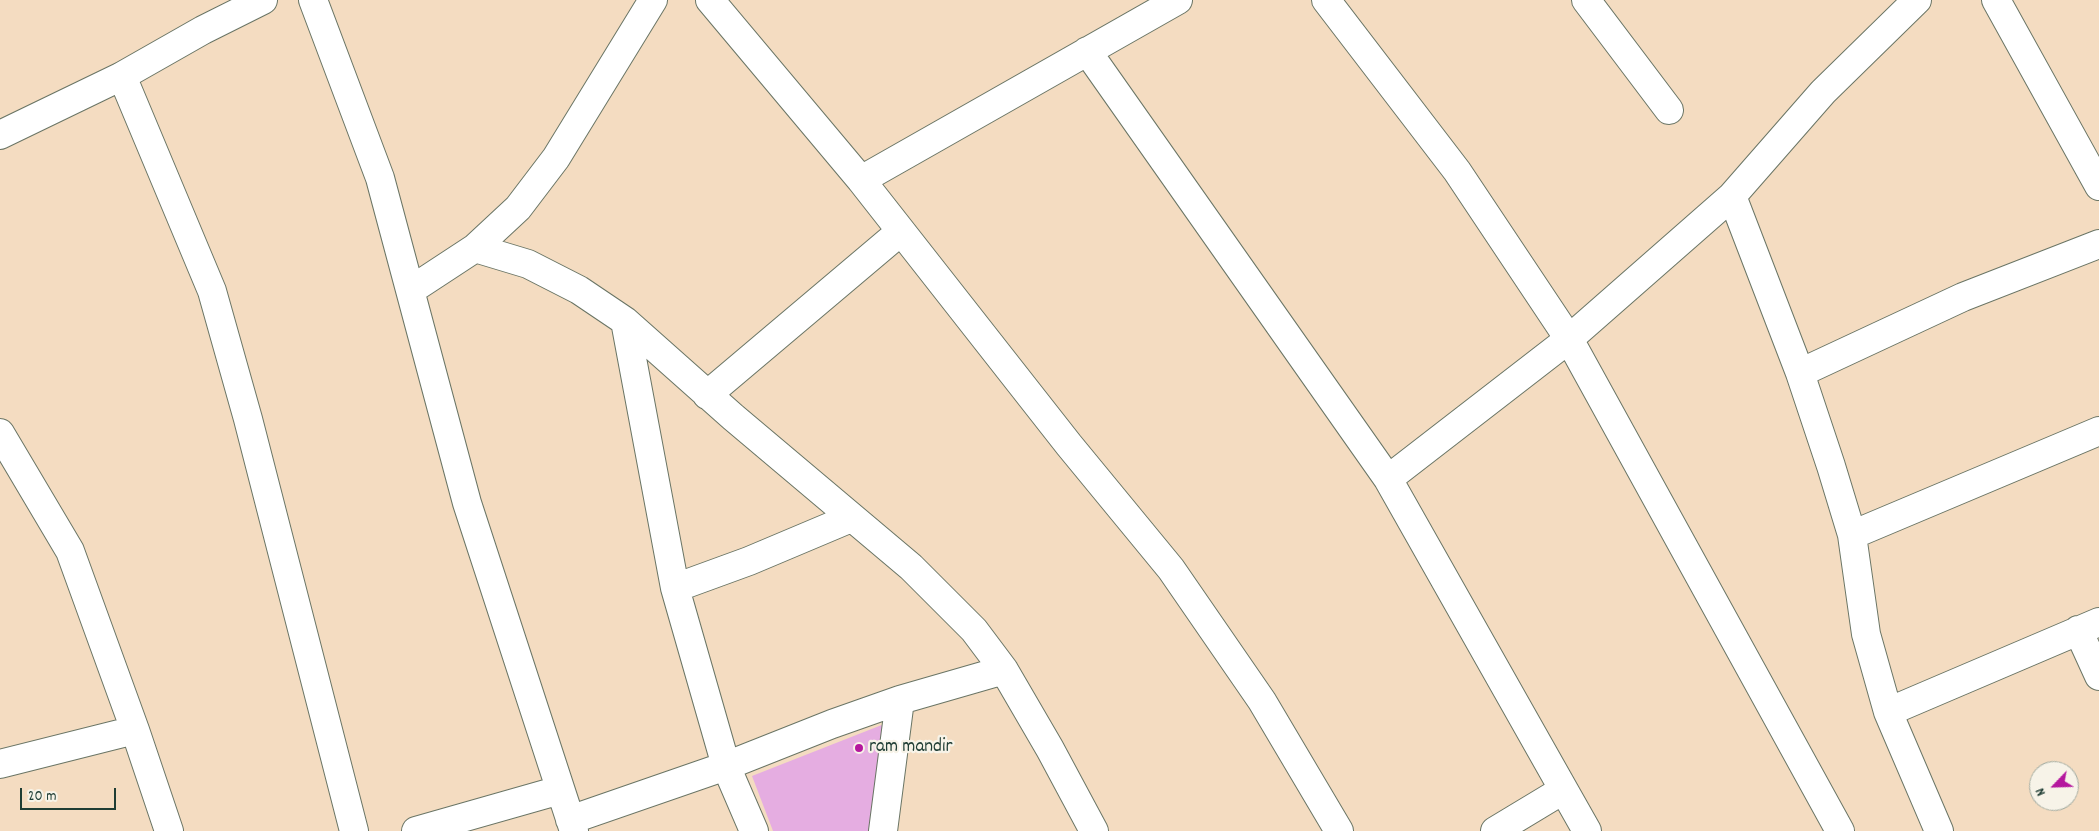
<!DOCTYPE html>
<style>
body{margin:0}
#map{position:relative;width:2099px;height:831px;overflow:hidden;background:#f4dcc1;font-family:Dekko,sans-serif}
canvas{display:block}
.north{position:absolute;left:2029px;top:761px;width:50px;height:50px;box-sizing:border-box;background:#f7f3e8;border:1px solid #a1aaa0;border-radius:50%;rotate:246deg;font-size:14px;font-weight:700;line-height:20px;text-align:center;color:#1f3d34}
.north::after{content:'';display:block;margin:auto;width:18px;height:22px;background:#b5179e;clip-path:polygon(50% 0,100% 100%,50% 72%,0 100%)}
.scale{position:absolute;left:20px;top:788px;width:96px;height:22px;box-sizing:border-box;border:2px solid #1f3d34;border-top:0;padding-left:6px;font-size:15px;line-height:18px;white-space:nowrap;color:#1f3d34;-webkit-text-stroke:4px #f7f3e8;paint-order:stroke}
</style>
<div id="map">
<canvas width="2099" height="831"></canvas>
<div class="north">N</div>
<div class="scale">20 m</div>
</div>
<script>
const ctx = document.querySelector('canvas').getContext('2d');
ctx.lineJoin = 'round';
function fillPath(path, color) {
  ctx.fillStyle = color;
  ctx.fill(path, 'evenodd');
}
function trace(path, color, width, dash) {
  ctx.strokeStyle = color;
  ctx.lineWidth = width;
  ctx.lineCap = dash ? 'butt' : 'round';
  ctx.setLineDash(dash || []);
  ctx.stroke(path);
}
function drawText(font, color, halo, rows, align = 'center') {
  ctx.font = font + ' Dekko,sans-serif';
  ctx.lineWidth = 4.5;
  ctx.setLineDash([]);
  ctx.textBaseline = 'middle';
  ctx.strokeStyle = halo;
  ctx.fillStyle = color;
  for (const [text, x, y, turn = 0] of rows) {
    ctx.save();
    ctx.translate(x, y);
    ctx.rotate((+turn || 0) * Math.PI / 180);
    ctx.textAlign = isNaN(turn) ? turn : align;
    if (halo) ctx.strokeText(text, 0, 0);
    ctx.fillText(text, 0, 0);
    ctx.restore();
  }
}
fillPath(new Path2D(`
 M897,719l-19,112h-105l-21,-55z`), '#e5ade1');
const minor = new Path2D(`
 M313,0l67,178 87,325 107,328
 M710,0l151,180 208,265 102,124 91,132 77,130
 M1326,0l131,171 112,168 271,492
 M1586,0l83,110
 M1996,0l103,186
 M1087,51l301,428 199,352
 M122,76l90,215 36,128 106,412
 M0,135l122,-59 81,-46 60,-30
 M861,180l317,-180
 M1732,196l68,177 31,93 21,69 14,99 22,78 51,119
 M475,248l53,16 51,26 46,31 108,96 178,150 63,63 30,40 46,79 44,82
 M411,290l64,-42 43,-40 38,-50 97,-158
 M625,321l50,267 51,178 28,65
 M1800,373l163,-76 136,-53
 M707,395l193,-163
 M0,433l70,118 65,179 34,101
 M1388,479l181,-140 163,-143 91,-104 94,-92
 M1852,535l247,-104
 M675,588l74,-27 102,-43
 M2078,630l21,46
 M1888,712l211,-90
 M0,764l135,-34
 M570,820l156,-54 106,-42 68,-24 104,-30
 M416,831l144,-41
 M883,831l17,-131
 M1495,831l68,-41`);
trace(minor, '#6a7565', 30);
trace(minor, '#fff', 28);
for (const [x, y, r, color] of [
 [859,748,5,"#b5179e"]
]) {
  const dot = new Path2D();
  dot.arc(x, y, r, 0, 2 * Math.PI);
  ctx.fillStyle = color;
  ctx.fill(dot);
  trace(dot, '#f7f3e8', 2);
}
drawText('19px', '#1f3d34', '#f7f3e8', [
 ["ram mandir",869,748]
], 'left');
</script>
